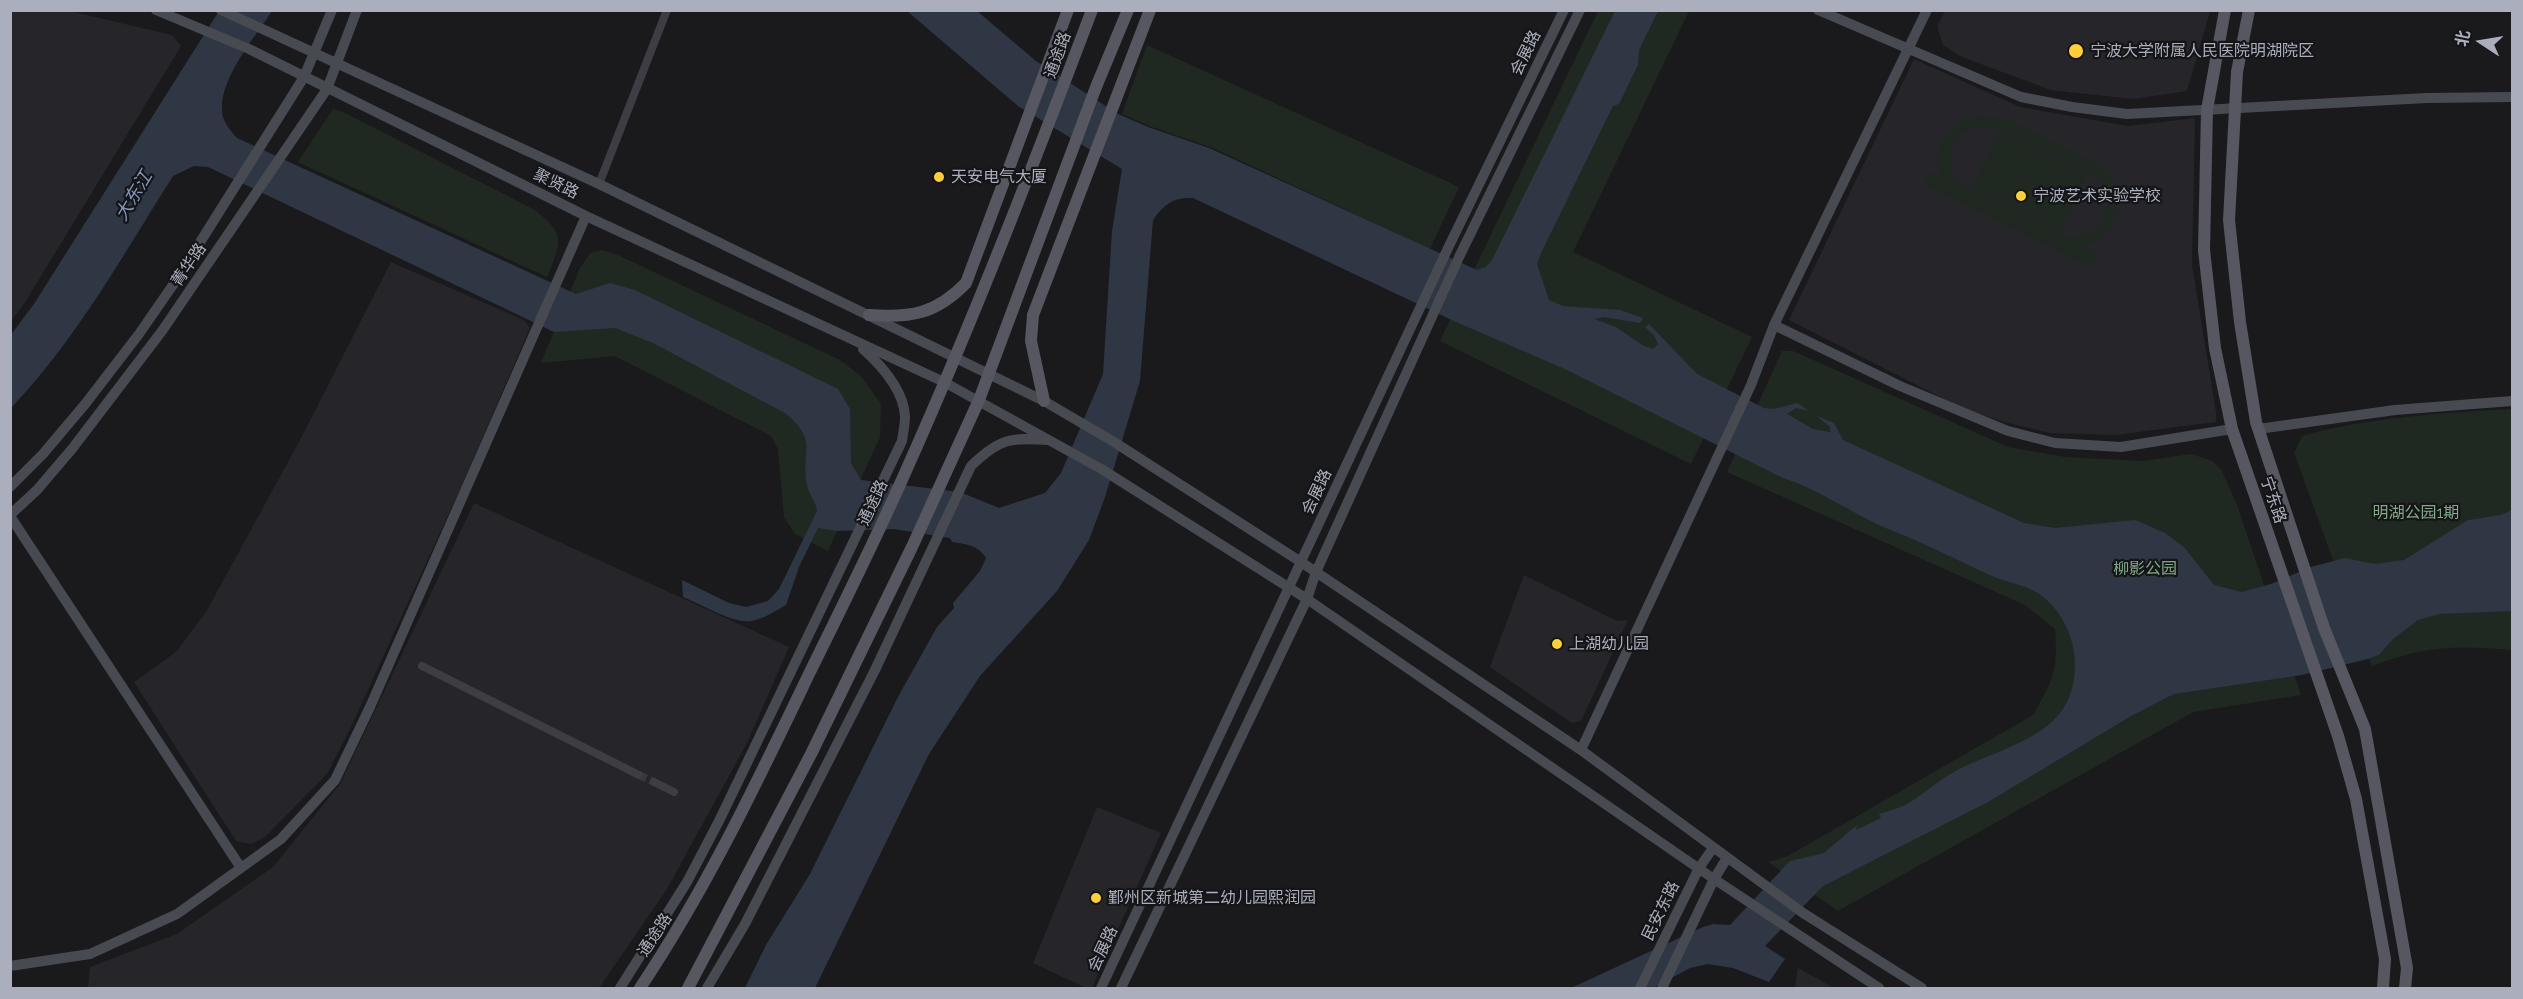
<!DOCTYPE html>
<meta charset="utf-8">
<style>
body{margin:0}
#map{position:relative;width:2523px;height:999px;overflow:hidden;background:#1a1a1d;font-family:Raleway,"Noto Sans SC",sans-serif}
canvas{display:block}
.frame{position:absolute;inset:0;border:12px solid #abafbd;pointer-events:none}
.north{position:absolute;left:2451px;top:12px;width:60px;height:60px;-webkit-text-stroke:4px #151518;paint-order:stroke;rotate:282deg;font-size:16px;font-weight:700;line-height:24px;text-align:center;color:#abafbd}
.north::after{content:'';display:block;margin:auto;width:21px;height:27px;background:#abafbd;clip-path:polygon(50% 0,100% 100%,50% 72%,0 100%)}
</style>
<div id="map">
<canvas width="2523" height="999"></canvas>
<div class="frame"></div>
<div class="north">北</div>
</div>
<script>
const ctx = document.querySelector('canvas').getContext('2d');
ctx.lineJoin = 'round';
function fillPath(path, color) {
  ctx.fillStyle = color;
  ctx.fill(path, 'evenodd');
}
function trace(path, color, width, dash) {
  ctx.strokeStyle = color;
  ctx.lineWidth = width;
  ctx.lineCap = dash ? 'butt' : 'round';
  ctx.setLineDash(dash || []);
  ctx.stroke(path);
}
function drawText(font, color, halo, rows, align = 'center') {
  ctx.font = font + ' Raleway,"Noto Sans SC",sans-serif';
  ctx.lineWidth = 4.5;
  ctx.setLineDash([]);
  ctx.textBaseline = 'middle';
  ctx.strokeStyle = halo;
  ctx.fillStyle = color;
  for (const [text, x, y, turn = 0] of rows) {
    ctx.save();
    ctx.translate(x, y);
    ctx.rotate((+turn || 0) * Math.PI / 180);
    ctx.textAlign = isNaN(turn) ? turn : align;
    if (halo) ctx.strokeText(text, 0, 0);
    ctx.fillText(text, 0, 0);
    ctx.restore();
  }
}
fillPath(new Path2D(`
 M11,10l58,1 103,24 9,11 -157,258 -13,17z
 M1945,11v-1l265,1 -23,80 -54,8 -82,-9 -89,-33 -19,-12 -6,-19z
 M1914,59l106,48 108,19 67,-8 -3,147 24,147v10l-101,13 -65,-2 -46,-11 -46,-16 -169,-86z
 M391,262l133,58 6,8 -70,161 -110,240 -23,45 -62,63 -14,7 -15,-3 -102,-159 42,-30 30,-40 94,-172z
 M474,503l315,144 -42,96 -80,146 -68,99h-511l2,-21 87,-33 96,-67 67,-83z
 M1524,575l93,46 11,-1 -47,101 -9,2 -82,-56z
 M1097,807l64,26 -69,155h-6l-53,-25z
 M1798,968l36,20h-39z`), '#26262a');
fillPath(new Path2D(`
 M1598,11h91l-116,241 179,85 -61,127 -251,-123z
 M1147,45l312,142 -29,62 -217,-101 -61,-21 -30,-13z
 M333,109l10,3 192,98c32,26 26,32 12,67l-249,-115z
 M1982,116l28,4 90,45c32,28 21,65 -15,82l13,6 -7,14 -168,-83 6,-12 15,7c-18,-32 8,-57 38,-63zM1980,126l15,2c22,10 94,39 106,55 9,12 9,25 1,38 -8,13 -21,17 -35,16l-105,-51 -11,-19 2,-20 3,-8 8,-7z
 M1999,131l88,43 -27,57 -88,-42z
 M602,250l18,6 220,104 21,16 20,28 -1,33 -52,114 -33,-17 -11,-17 -6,-68 -7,-13 -156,-80 -74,7 39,-95 10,-15z
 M1782,351h11l215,96 57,10 78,4 48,-7 21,7 9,8 16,36 64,190 -108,17 -355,199 -70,-49 20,-6 245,-141c21,-36 25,-44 22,-86l-30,-24 -298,-133z
 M2512,409v241c-56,-5 -87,-4 -140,16l-78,-213 8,-17c68,-19 140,-23 210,-27z`), '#1f2922');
fillPath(new Path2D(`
 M219,11h53c-17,26 -52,67 -50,99 0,11 8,20 15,28l339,156 34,-11 25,7 203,99 12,20 1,54 10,17 99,12 39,16 46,-15 16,-20 42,-99 9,-143 10,-62 -104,-63 -111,-95h70l59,50 82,53 30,13 61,21 268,122 9,-3 6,-7 123,-249h43l-19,39 -1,15 -19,39 -6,2 -71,145 -5,13 12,36 14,6 57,4 23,8 -3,5 -36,-6 -10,2 22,8 26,18 11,4 5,-5 -4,-9 -9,-8 4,-3 48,50 67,34 10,1 23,-6 12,8 -13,-3 -9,6 26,15 17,3v-5l-13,-11 17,7 9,17 181,83 31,5 80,-8 30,13 19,14 30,38 28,7 29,-8 40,-17 34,-9 30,6 29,-4 64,-40 33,-5 11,-5v101l-73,3 -21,6 -25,19 -14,16 -15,5 -62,15 -128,19 -43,22 -143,86 -165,84 -58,60 20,13 -16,23 -36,-14 -25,-4 -18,4 -37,20h-82l132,-61 10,-3 17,1 60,-64 34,-8 33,-28 -1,5 25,-12 -2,-4c8,-3 18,-5 26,-9 17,-9 31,-23 49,-33 29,-16 66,-25 93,-46 43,-32 34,-104 -9,-133 -13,-8 -32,-11 -46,-17 -34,-15 -65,-32 -99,-45 -38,-15 -72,-41 -110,-53l-216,-108 -111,-48 -263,-124c-20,-1 -29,6 -40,22l-13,161 -35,116 -16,43 -32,51 -77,85 -51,78 -114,234h-70l21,-43 44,-71 89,-179 38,-68 17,-19 -1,-5 27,-32 6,-13c-8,-13 -20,-14 -34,-16l-2,-4 -56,-9 -57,2 -19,-3 -19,39 -13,38c-11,6 -22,14 -35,16 -18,3 -50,-17 -68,-24l-1,-17 47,23 17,4 22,-6 11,-12 38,-78c-1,-10 -8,-16 -10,-26 -6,-37 12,-44 -22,-72l-132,-70 -38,-15 -61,4 -346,-165 -14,-1 -21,10c-50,79 -97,164 -162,232l-1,-72 24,-32z`), '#2e3743');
trace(new Path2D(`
 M639,775l15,7`), '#37383d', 8, [8, 4]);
trace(new Path2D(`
 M599,184l68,-174
 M422,666l217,109
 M654,782l20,10`), '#3d3d44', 8);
trace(new Path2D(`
 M156,10l93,39 337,167 358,166 159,88 204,129 407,280 165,109
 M221,10l378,174 445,217 70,41 187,120 280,188 222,163 119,75
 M1818,10l203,87 51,10 55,7 300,-16 85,-1
 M1774,325l126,61 108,45 47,12 66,4 111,-18
 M2258,429l137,-19 117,-9
 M10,487l33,-33 43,-51 53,-69 36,-52 129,-205 28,-67
 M10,515l27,-25 35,-41 90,-118 165,-242 30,-79
 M10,516l231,352
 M1581,750l170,-365 23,-60 153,-315
 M10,966l80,-12 87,-40 64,-46 40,-29 54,-59 35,-73 216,-491
 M620,988l67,-106 32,-61 183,-380c1,-8 3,-16 3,-24 -1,-27 -23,-51 -42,-68
 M707,988l38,-64 130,-254 96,-204c28,-27 39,-29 77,-26
 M1101,988l348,-742 115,-236
 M1121,988l186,-389 9,-27 144,-317 120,-245
 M1640,988l59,-120 14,-20
 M1662,988l52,-109 13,-21`), '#484a52', 10);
trace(new Path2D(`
 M2225,10l-18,100 -3,140 11,98 17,81 106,307 18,63 29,160 -2,29
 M2249,10l-12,62 -8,148 11,102 16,100 68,206 41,101 42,239 -2,20
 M869,315c42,3 67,-1 97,-32l102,-273
 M1044,401l-13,-60 2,-26 117,-305
 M640,988c67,-100 117,-206 169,-314 33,-67 66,-133 96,-201 68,-152 128,-307 187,-463
 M688,988l123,-234 101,-207 67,-147 117,-313 32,-77`), '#565761', 12);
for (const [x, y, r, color] of [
 [2076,51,8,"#ffd130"],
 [939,177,6,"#ffd130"],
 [2021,196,6,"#ffd130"],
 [1557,644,6,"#ffd130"],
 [1096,898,6,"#ffd130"]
]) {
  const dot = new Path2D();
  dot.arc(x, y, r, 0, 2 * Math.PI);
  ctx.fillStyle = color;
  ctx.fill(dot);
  trace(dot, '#151518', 2);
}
drawText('16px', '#abafbd', '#151518', [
 ["宁波大学附属人民医院明湖院区",2090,51],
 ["天安电气大厦",951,177],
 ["宁波艺术实验学校",2033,196],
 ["上湖幼儿园",1569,644],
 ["鄞州区新城第二幼儿园熙润园",1108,898]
], 'left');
drawText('16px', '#abafbd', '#151518', [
 ["会展路",1526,53,-64],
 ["通途路",1058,55,-70],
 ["聚贤路",556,184,26],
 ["菁华路",189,265,-56],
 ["会展路",1317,492,-65],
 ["宁东路",2273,500,71],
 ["通途路",873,503,-65],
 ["民安东路",1661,911,-64],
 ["通途路",655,935,-57],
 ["会展路",1103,949,-65]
]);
drawText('16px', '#81aa88', '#151518', [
 ["明湖公园1期",2416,513],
 ["柳影公园",2145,569]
]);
drawText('italic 18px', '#8098bb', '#151518', [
 ["大东江",134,196,-59]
]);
</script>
